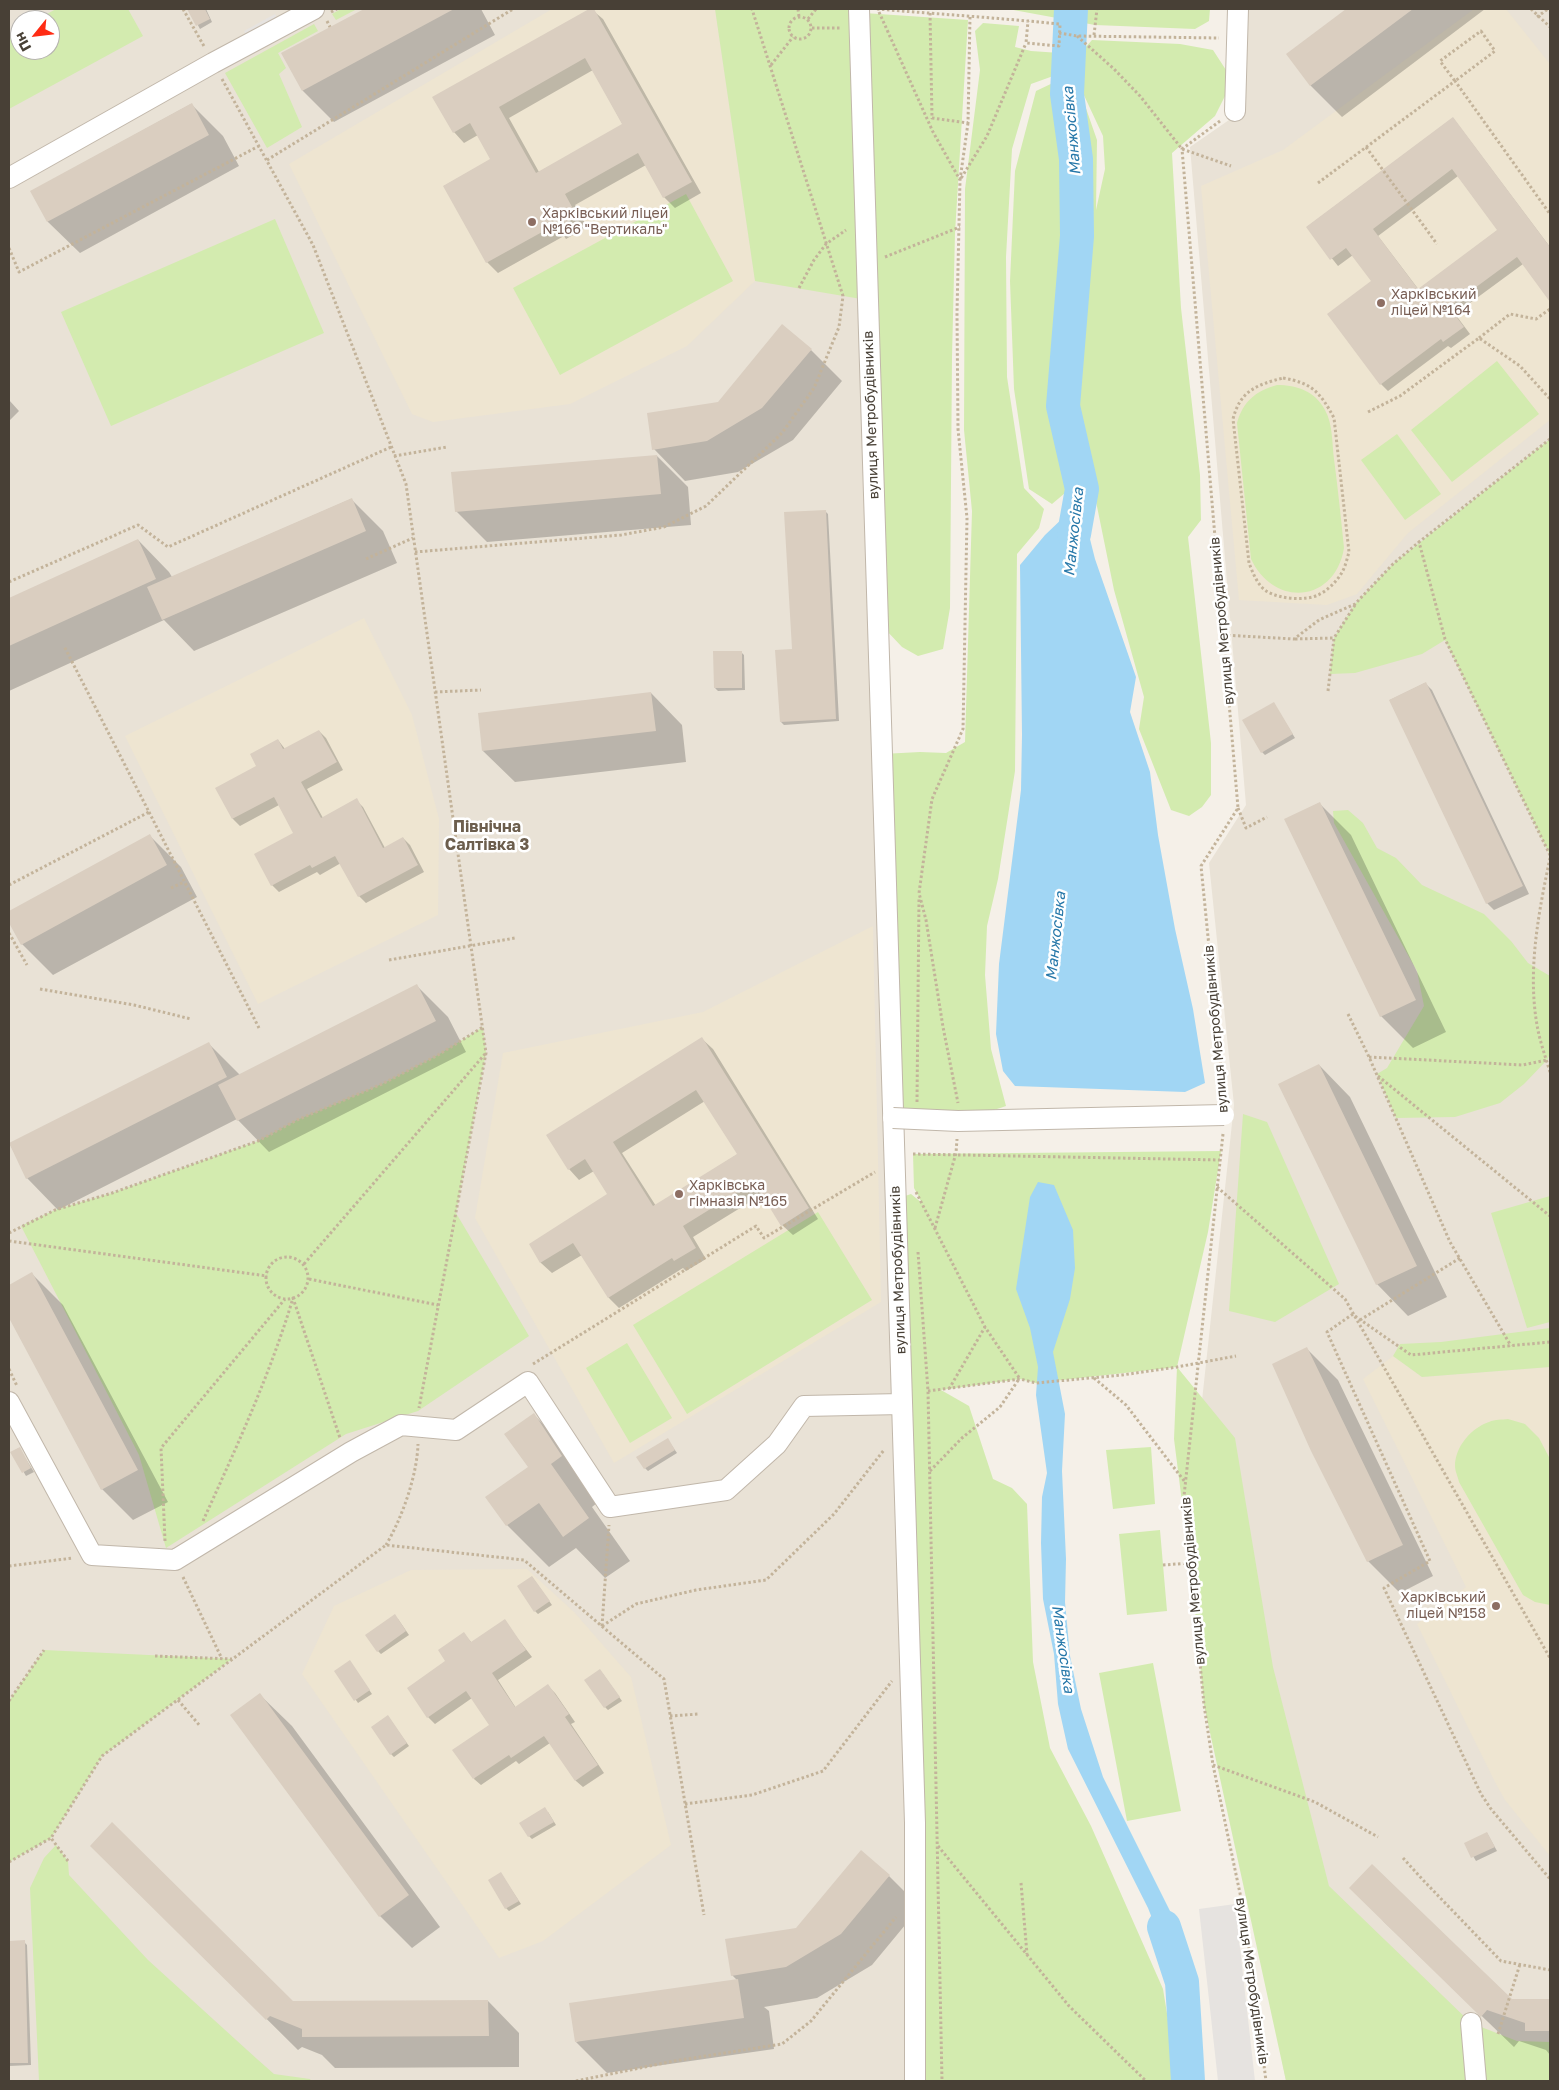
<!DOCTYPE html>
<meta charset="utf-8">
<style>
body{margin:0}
#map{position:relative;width:1559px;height:2090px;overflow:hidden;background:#f5f0e8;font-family:"Golos Text",sans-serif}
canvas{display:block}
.frame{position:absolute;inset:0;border:10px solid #484036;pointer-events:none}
.north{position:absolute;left:10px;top:10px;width:50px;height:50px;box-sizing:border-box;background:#fff;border:1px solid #b6b3af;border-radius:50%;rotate:241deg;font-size:14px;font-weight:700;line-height:20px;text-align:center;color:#484036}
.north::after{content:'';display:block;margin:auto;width:18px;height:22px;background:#ff2c14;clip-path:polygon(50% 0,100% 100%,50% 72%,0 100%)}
</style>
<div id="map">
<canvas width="1559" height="2090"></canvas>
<div class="frame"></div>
<div class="north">Пн</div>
</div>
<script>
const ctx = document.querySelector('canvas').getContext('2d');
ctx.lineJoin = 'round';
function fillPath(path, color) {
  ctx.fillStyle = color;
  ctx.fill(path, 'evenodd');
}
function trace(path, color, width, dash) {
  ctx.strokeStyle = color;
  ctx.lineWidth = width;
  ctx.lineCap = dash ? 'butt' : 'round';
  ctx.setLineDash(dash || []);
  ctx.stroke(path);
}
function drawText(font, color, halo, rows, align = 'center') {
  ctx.font = font + ' "Golos Text",sans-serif';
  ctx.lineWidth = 5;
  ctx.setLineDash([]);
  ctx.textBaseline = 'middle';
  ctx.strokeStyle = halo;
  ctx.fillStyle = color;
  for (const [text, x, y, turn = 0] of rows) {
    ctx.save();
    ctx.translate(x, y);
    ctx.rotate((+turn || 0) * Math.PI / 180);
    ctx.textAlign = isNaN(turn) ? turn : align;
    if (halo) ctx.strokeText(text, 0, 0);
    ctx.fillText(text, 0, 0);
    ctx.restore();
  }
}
fillPath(new Path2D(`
 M9,9h849l57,2072h-906zM20,20h30v30h-30z
 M1245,9h305v2072h-264l-73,-380 -21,-208 42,-388 -25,-242 37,-58 -56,-658 52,-36z`), '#e9e2d6');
fillPath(new Path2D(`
 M552,9h163l40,272 -68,65 -117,58 -137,18 -21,-8 -123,-250z
 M1474,9h32l44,55v356l-142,113 -51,61 -30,11 -88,-5 -38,-414 82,-36z
 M364,618l48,97 27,104 -1,96 -180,89 -133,-268z
 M873,926l8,376 -267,161 -139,-245 28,-165 200,-41z
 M1393,1356l29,21 128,-10v489l-45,-56 -10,-18 -78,-158 49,-37 -103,-208z
 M527,1569l47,43 57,65 40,168 -128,96 -44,17 -197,-284 32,-68 77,-36z`), '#eee5d1');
fillPath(new Path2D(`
 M56,9h72l15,27 -134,73v-74l11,-7v22h30v-30h-14z
 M341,9h16l-21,11 -4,-6z
 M715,9h144l8,291 -112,-19z
 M1008,9h202l-1,12 -14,8 -100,-4z
 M864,13l104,7 -13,213 -3,124 -2,251 -7,41 -25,7 -16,-9 -17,-18z
 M983,23l36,3 -4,21 16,4 29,2v9l-4,13 -25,9 -19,65 -6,108 1,120 17,111 20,21 -5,19 -22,26 -2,217 -17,108 -11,47 -2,49 6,74 15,57c-36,14 -77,6 -113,2l-11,-354 38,-2 26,1 19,-11 7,-231 -8,-81 1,-241 15,-119 -5,-39z
 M314,24l4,7 -40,22 8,15 -7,6 23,53 -35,21 -42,-75z
 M1092,40l88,4 33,6 13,20v24l-11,22 -43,37 9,155 19,167 1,45 -13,17 23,206v52l-9,12 -13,9 -18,-6 -32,-81 5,-32 -30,-107 -24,-118 -38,32 -23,-15 -15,-100 -4,-108 5,-110 21,-80 21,-10 25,16 15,43 -1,70 9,-41 -2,-33 -28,-60 1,-18z
 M686,194l47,87 -173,94 -47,-87z
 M275,219l49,114 -213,93 -50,-114z
 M1497,361l42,53 -87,68 -41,-52z
 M1277,385c20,0 38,6 48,25 8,14 7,34 9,49 4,30 7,60 10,89 -9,55 -70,60 -93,11l-14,-136c6,-21 18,-32 40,-38z
 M1397,434l44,60 -36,26 -44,-60z
 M1550,439v416l-105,-215 -23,14 -67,19 -25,1 4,-36 21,-34 38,-40z
 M1348,810l15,13 14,25 19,10 26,27 62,29 27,27 17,22 22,13v78l-3,6 -23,24 -24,19 -45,14 -59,1 -19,-44 10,-6 37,-62 -7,-35 -83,-148 -1,-12z
 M483,1027l3,26 -30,160 73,123 -111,75 -72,23 -180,114 -27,-93 -118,-229 34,-16 57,-17 146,-52 39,-21 85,-36 56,-29z
 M1243,1114l24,8 72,162 -64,38 -46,-11z
 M1221,1151l-13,81 -31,135 58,71 38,229 56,219 142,137 46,18 33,1v39h-264l-82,-376 -11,-116 -19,-150 3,-72 -141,16 -16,-4 -79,11 28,16 24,73 19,9 15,16 6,158 17,86 41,78 72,163 15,92h-263l-19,-882 15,-5 11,9 -8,-15 -1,-34z
 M1550,1196v126l-23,6 -36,-115z
 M818,1212l54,88 -185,114 -54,-89z
 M1550,1328v39l-128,10 -29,-21 7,-12 41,-2z
 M627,1343l45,75 -42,25 -44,-75z
 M1508,1419l17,5 14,14 11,21v146l-15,-3 -12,-7 -64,-113c-1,-5 -4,-11 -4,-16 0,-19 16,-38 34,-44 6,-3 13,-2 19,-3z
 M1151,1447l4,57 -42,5 -7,-59z
 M1160,1530l7,81 -40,4 -8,-81z
 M44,1650l188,9 -130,97 -51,82 -42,24v-161z
 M1153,1663l28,148 -54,10 -28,-148z
 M56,1845l12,16 1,14 79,85 109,99 17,15 36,5 1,2h-272l-9,-193 14,-30z`), '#d3ebaf');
fillPath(new Path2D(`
 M275,14l6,12 -31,17 -6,-12z
 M1235,1904l20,177h-37l-19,-172z`), '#e6e3e0');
fillPath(new Path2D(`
 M1082,489l3,30 10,40 41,118 -6,35 20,60 8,63 17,94 18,80 12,74 -20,9 -170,-6 -12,-15 -7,-37 3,-70 22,-174 1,-55 -2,-170 25,-30 21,-20z
 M1038,1182l16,3 19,45 2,38 -5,31 -17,53 12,62 -3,57 4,88 -1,43 5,54 11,53 22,68 69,138 18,43 -15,18 -27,-68 -80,-159 -10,-45 -4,-50 -11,-55 -2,-56 1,-46 5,-24 -11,-78 2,-28 -8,-39 -14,-39 14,-92z`), '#a1d6f4');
fillPath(new Path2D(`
 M189,9h17l6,13 -12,7z
 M366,9h115l14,26 -161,87 -31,-31 -20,-37z
 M591,9l12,10 98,174 -26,15 -11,-11 -18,-32 -71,40 12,22 -21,12 -2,-3 -66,37 -11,-11 -43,-76 48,-27 -14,-24 -14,8 -10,-11 -20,-35zM593,70l30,55 -84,47 -30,-54z
 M1348,9h137l-143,108 -31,-31 -23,-31z
 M191,104l32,32 16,30 -159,87 -32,-31 -16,-31z
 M1453,118l97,129v52l-27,-35 -68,50 15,20 -19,14 -3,-2 -60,45 -7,-7 -8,-103 -20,-26 -15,11 -31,-39zM1458,176l40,54 -79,60 -41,-54z
 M811,350l31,31 -49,59 -55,32 -53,9 -31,-32 65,-46z
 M9,400l10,11 -10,10z
 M657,456l31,31 3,38 -204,17 -31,-31z
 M351,499l32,32 14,32 -203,88 -30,-31 -155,71v-92l129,-59 31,32 3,5z
 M825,511l3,3 11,207 -55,4 -3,-3 12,-72z
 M741,652l3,3 1,35 -27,1 -3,-3z
 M1425,683l7,7 97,204 -35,16 -7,-7 -97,-203z
 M651,693l31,32 4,37 -171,20 -32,-31 -4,-37z
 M1274,704l21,34 -30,17 -3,-3z
 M319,731l7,7 17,32 -36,19 16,29 33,-18 7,7 22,41 18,-10 7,7 14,27 -58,31 -7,-7 -18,-33 -21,12 -3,-3 -38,20 -7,-7 23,-51 -16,-29 -39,21 -7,-7 -16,-31 41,-22 20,-26 7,9z
 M1319,803l32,32 95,197 -33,16 -32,-32 -95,-196z
 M150,836l31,31 16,30 -144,78 -31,-31 -13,-24v-7z
 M417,986l31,31 18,35 -197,100 -32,-33 -179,91 -31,-32 -17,-34 199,-100 31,31z
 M702,1039l11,10 105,170 -25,16 -11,-10 -19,-31 -70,43 13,22 -20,12 -3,-3 -64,40 -10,-10 -27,-43 -30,18 -11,-10 -10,-18 78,-50 -15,-24 -15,9 -10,-11zM705,1101l33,53 -82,52 -34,-53z
 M1319,1065l31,32 97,200 -39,19 -31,-32z
 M32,1274l31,31 105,197 -35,18 -31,-31 -93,-174v-29z
 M1307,1349l31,31 95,196 -33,17 -32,-32z
 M534,1415l42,42 27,41 -11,9 38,54 -25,17 -29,-30 -27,19 -42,-42 -20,-27 42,-30z
 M670,1443l7,10 -29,18 -3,-3z
 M19,1448l15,24 -8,4 -14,-24z
 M532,1577l20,28 -14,9 -3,-3z
 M398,1619l11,16 -28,19 -3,-3z
 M504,1621l28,36 -34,23 18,28 32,-22 7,7 20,29 -4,2 33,49 -21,14 -7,-6 -26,-38 -31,21 -3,-3 -35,24 -7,-6 16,-54 -18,-27 -37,26 -7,-7 19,-55 17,-28 8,9z
 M352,1665l20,29 -14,9 -22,-32z
 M603,1674l19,27 -14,9 -3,-3z
 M260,1695l32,31 148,201 -28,21 -32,-32 -148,-201z
 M388,1717l21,29 -15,11 -3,-3z
 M548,1812l8,13 -24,14 -3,-3z
 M1487,1833l10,18 -21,10 -10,-17z
 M91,1845l201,157 196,-1 31,32v34l-184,1 -13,-13 -20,-8 -4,3z
 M501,1874l20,30 -12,7 -3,-3z
 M889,1876l31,31 -48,58 -55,33 -53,9 5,4 5,38 -167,24 -31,-31 161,-62 -5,-5 65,-46z
 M1382,1920l130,80h38v55l-4,-5 -27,-9 -5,6z
 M9,1942h15l3,3 4,120 -22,1z`), '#0003');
trace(new Path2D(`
 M1071,9l-4,85 9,65 1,77 -14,170 19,83 -8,45
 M1164,1927l18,55 6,99`), '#a1d6f4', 34);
fillPath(new Path2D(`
 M187,9h18l5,10 -14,7z
 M364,9h90l-152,82 -21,-38z
 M589,9h5l98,173 -29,16 -25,-45 -73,41 12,22 -22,13 -2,-3 -67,37 -43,-77 47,-27 -20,-36 -17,10 -21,-36zM585,58l37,66 -86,49 -37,-66z
 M1346,9h67l-103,77 -24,-32z
 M192,103l17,32 -162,87 -17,-31z
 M1453,117l97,130v55l-33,-45 -68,50 15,20 -21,15 -2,-3 -61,46 -53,-71 44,-33 -25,-33 -16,12 -24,-33zM1452,169l45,61 -79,59 -45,-60z
 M782,324l30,25 -50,59 -55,33 -55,9 -5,-37 71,-11z
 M657,455l4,39 -206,18 -4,-40z
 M352,498l14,33 -204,89 -15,-33z
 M826,510l10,209 -56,3 -5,-72 17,-1 -8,-137z
 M138,539l18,40 -147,67v-48z
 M713,651h29v37h-28z
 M1426,682l97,204 -37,18 -97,-204z
 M651,692l5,39 -174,20 -4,-38z
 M1274,702l19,32 -32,19 -19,-33z
 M319,730l18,32 -36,20 20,36 36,-20 26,50 20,-11 15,28 -60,32 -23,-41 -23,12 -2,-3 -39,21 -17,-32 39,-21 -19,-36 -42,22 -17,-31 41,-22 -6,-12 28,-15 5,10z
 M1320,802l96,198 -36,17 -96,-198z
 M150,834l17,31 -146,80 -12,-22v-12z
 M417,984l19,37 -199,100 -19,-36z
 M702,1037l107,171 -28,18 -27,-44 -71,44 13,22 -22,13 -2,-3 -64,40 -35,-55 -33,20 -11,-19 78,-50 -22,-35 -17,11 -22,-35zM696,1090l41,64 -84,52 -40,-64z
 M209,1042l18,35 -201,102 -17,-36z
 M1319,1064l98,202 -41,19 -98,-201z
 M32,1272l106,198 -37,20 -92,-172v-33z
 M1307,1347l96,198 -36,17 -56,-111 -39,-87z
 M534,1413l28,43 -11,8 38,54 -26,19 -24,-34 -33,23 -21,-29 43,-30 -24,-33z
 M668,1438l7,12 -31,19 -8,-12z
 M20,1447l11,21 -9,5 -12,-21z
 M532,1576l18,25 -16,11 -17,-26z
 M395,1614l11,17 -29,21 -12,-17z
 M505,1619l21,31 -34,23 23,34 33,-23 21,30 -4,3 33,48 -23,16 -31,-45 -33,22 -2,-3 -36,24 -21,-29 37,-25 -23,-34 -39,27 -20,-30 38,-27 -7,-11 26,-18 7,10z
 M350,1660l20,30 -16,11 -20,-30z
 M600,1669l20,28 -16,11 -20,-28z
 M260,1693l149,202 -30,22 -149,-202z
 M388,1715l19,28 -17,12 -19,-28z
 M545,1807l9,15 -26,15 -9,-14z
 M112,1822l181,179 195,-1 1,36 -187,1v-8l-32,-13 -4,4 -176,-174z
 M1487,1832l8,15 -24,11 -7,-15z
 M861,1850l29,25 -49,59 -55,33 -55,9 -6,-37 71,-11z
 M1372,1864l140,135h38v32h-25v-8l-38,-13 -6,7 -132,-129z
 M501,1872l18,29 -14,8 -17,-29z
 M25,1940l3,123h-19v-122z
 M738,1979l6,39 -169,24 -6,-39z`), '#dacec0');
const minor = new Path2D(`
 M859,9l56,1814v258
 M1235,111l3,-102
 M9,178l204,-115 101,-54
 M9,1402l83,153 83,5 176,-108 50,-27 55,5 72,-48 82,125 116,-17 51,-46 27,-38 98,-2
 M1471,2023l5,58`);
trace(minor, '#c1b7aa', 22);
trace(new Path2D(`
 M183,9l22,39
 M798,9l1,8
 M877,9c61,5 122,9 183,15l-1,22 -33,-3 2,-22
 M1531,9l19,18
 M331,12l6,-3
 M879,12l54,120 27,48 -3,133 1,116 9,89 -4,211 -31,70 -13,94 7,27 17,107 15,76
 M930,13l2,105 36,5 2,-107
 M789 28a11 11 0 1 1 22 0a11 11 0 1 1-22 0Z
 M1537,17l11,-8
 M808,19l8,-10
 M327,21l3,6
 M812,28h30
 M1481,31l14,20 -40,30 -15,-20z
 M1059,33l18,3 142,2
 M1094,35l3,-26
 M1077,36l37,33 26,27 42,53 49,17
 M771,65l22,-28
 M222,79l91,166 93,239 80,569 -67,355
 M1220,121l-38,28 56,659 -37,58 23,232
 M968,123l-8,57 27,-44 39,-93
 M1366,147l71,97
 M267,160l246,-151
 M1318,183l137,-102 95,133
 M9,248l10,24 240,-126
 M885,257l75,-30
 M799,288l15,-28 12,-16 20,-14
 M1479,338l31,-24 26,5 14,-10
 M1283,378c29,5 37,14 51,40l15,134c-2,7 -4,16 -8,22 -5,8 -14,17 -23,21 -13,6 -37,4 -50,-3 -10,-5 -15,-19 -19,-29l-16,-144c7,-28 23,-34 50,-41z
 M1368,412l32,-16 79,-58 41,28 30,33
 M1550,439l-131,103 26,97 105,216
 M394,456l53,-9
 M415,552l206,-17 43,-8 42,-21 76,-73 32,-45 25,-61 4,-31 -91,-287
 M366,559l47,-21
 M9,582l129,-57 30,22 223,-100
 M1223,635l71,4 25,-19 36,-16 38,-40 26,-22
 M1295,639l39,-1
 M1328,691l6,-53 21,-33
 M435,692l46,-2
 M1238,808l8,20 21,-11
 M149,812l110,216
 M1550,858c-12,57 -24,119 -11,177 3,12 7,24 11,37
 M9,885l140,-73 -85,-166
 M171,888l13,-6
 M9,933l18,32
 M389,960l126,-22
 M40,989l94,16 57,14
 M1348,1014l21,43 81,185 61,104
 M1369,1057l154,8 24,-5
 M1378,1076l172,140
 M917,1102l2,-204
 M1223,1134l-39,362 20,209 9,60 32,152 21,164
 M913,1154l307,6
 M1217,1187l128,112 205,359
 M916,1192l69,135 35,52
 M935,1228l21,-75 1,-14
 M9,1233l46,-23 57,-17 146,-52 39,-21 85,-36 56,-29 45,-28
 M9,1241l258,35
 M918,1252l10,139 14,690
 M266 1278a21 21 0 1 1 42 0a21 21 0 1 1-42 0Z
 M304,1264l181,-210
 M309,1279l129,26
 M1353,1314l-26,18 103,229 -46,27 97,206 10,15 59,70
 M1355,1316l56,39 139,-13
 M1360,1320l100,-62
 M533,1364l223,-138 8,12 111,-66
 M9,1369l8,17
 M1094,1378l32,27 59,77
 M949,1389l36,-62
 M928,1391l92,-12 16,4 86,-8 55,-8 59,-11
 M930,1471l32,-33 38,-31 19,-28
 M203,1521c33,-73 67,-146 90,-223l47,140
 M165,1541l-4,-93 124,-149
 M386,1545c16,-27 31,-69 32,-101
 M1163,1565l27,-2
 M9,1566l64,-8
 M183,1577l39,82
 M602,1626l34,-22 60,-14 70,-10 68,-66 50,-64
 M602,1626l7,-101
 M155,1656l77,3
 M178,1700l22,26
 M9,1701l35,-51
 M670,1716l29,-2
 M1213,1765l102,37 63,35
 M685,1804l67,-9 71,-24 69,-90
 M938,1846l131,160 77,75
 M1403,1858l20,22 78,81 49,9
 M68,1861l-17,-23 51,-82 284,-211 138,15 140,119 40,236
 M9,1862l42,-24
 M1021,1883l6,71
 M1498,2034l22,-70
 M576,2081l98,-20 108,-17 29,-23 85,-104`), '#c3b39a', 3, [2.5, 2.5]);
trace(minor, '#fff', 20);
const minorBridge = new Path2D(`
 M893,1118l65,3 266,-6`);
trace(minorBridge, '#c1b7aa', 22, []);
trace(minorBridge, '#fff', 20);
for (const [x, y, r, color] of [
 [532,222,5,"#8d6e63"],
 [1381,303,5,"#8d6e63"],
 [679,1194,5,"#8d6e63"],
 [1496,1606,5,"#8d6e63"]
]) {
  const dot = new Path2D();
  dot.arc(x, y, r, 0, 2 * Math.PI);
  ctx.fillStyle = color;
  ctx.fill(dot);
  trace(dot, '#fff', 2);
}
drawText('14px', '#785e54', '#fff', [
 ["Харківський ліцей",542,214],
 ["№166 \"Вертикаль\"",542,230],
 ["Харківський",1391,295],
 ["ліцей №164",1391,311],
 ["Харківська",689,1186],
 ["гімназія №165",689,1202],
 ["Харківський",1486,1598,"right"],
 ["ліцей №158",1486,1614,"right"]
], 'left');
drawText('14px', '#484036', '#fff', [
 ["вулиця Метробудівників",871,415,-92],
 ["вулиця Метробудівників",1222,621,-95],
 ["вулиця Метробудівників",1216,1029,-95],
 ["вулиця Метробудівників",898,1270,-92],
 ["вулиця Метробудівників",1193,1581,-95],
 ["вулиця Метробудівників",1252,1981,82]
]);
drawText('italic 15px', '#2778a9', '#fff', [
 ["Манжосівка",1072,131,-95],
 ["Манжосівка",1074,532,-84],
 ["Манжосівка",1056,936,-84],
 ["Манжосівка",1063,1649,82]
]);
drawText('bold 16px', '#6c5e4d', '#fff', [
 ["Північна",487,827],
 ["Салтівка 3",487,845]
]);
</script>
